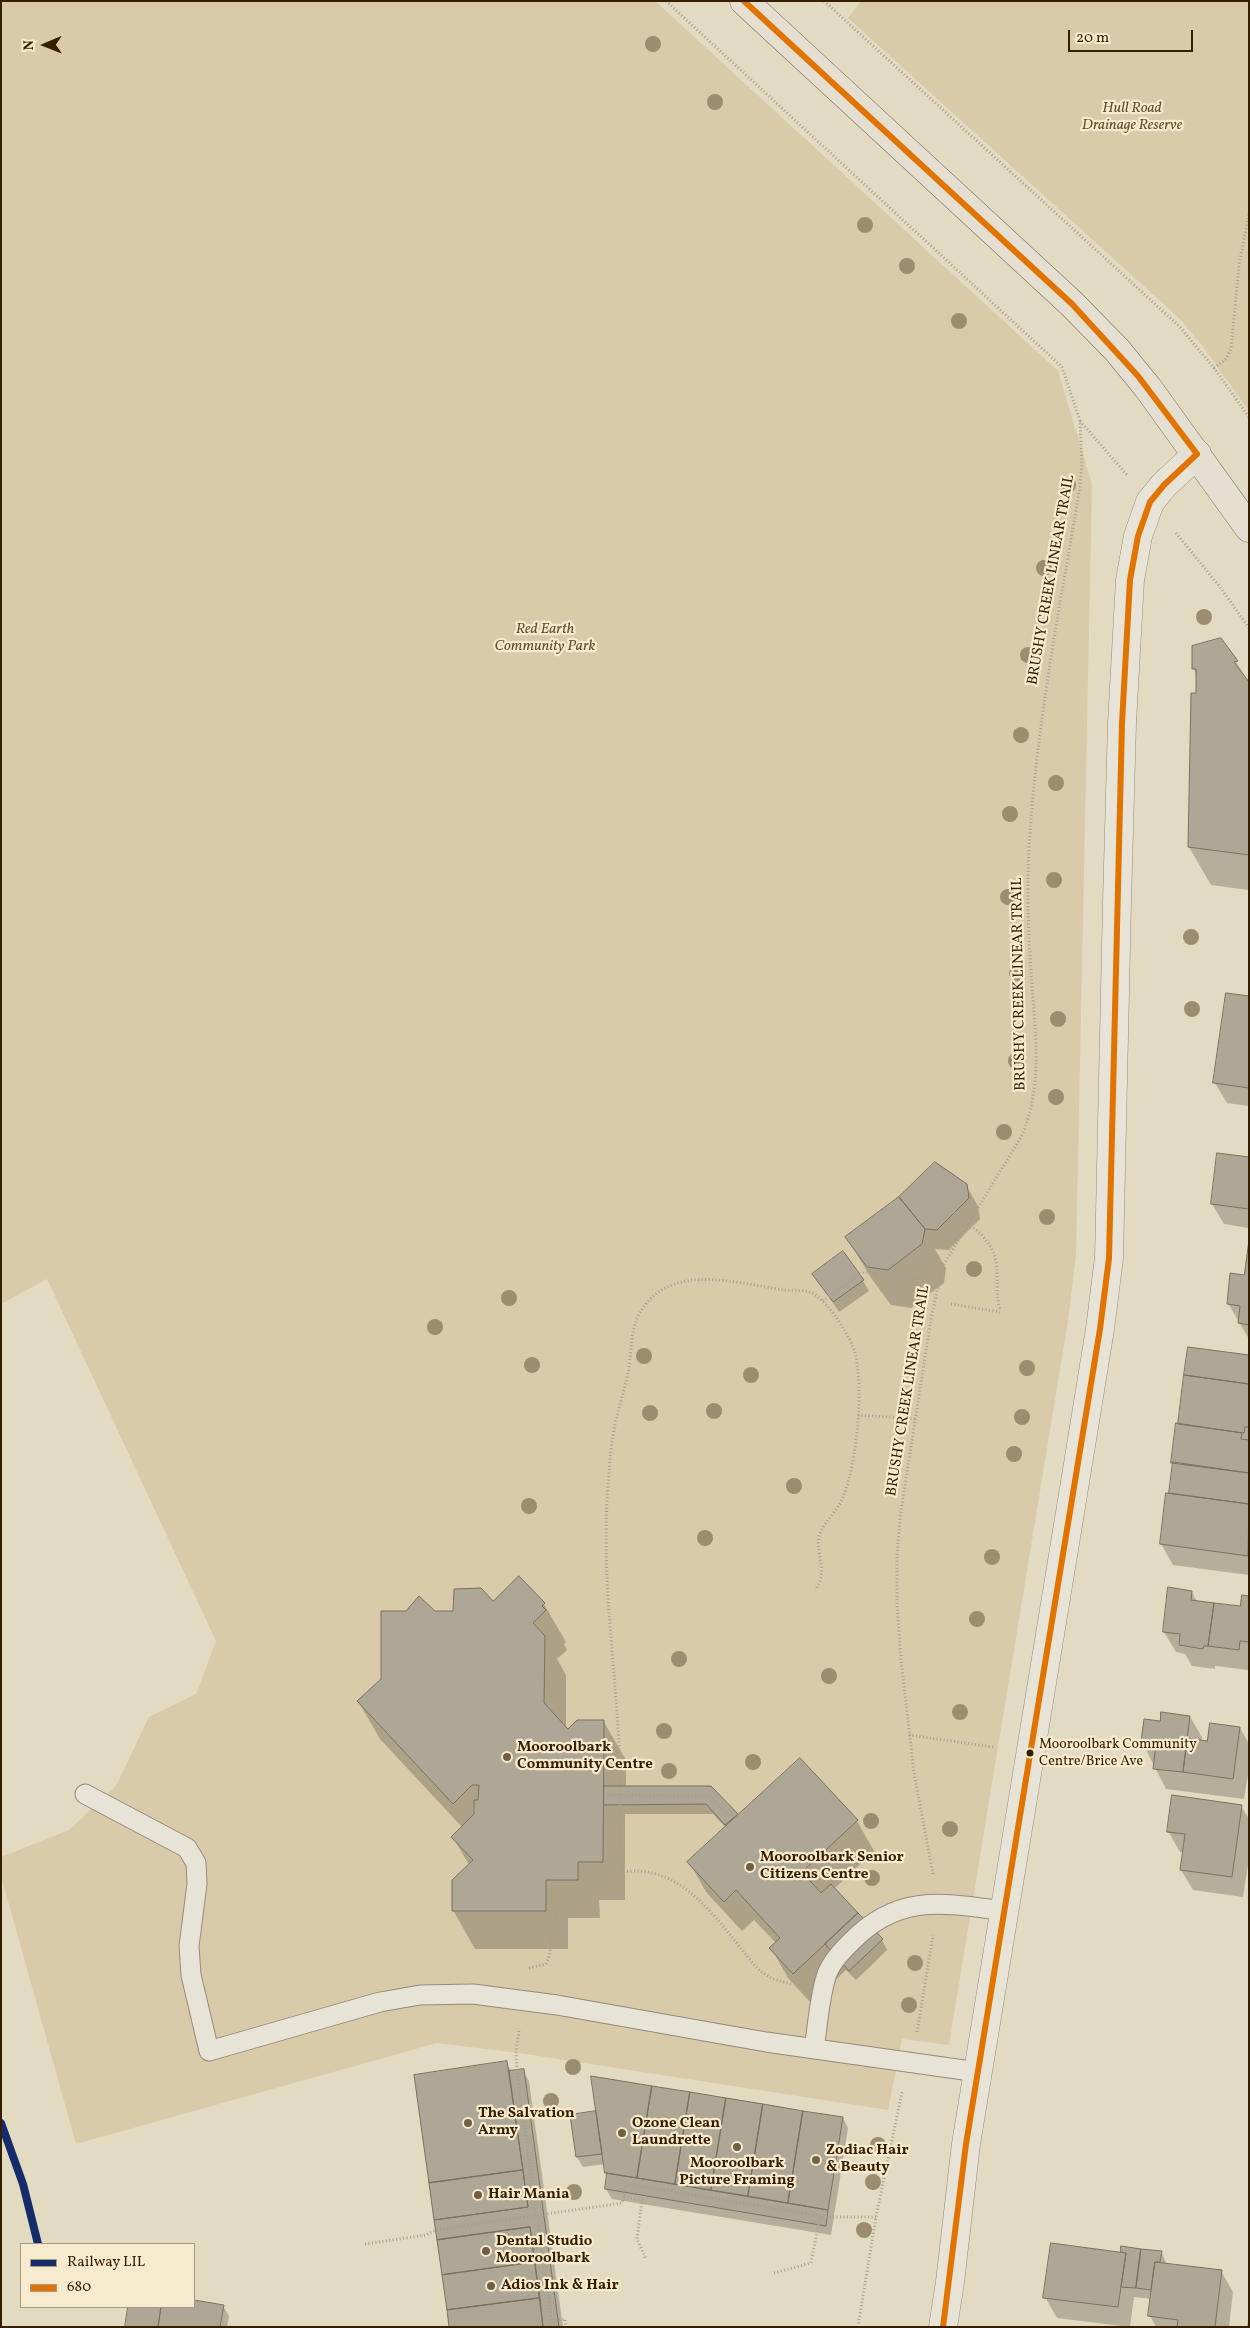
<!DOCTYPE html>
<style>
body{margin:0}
#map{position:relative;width:1250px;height:2328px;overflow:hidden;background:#e3dac2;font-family:Vollkorn,serif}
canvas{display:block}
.frame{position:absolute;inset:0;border:2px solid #361e00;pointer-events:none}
.legend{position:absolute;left:20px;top:2243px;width:175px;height:65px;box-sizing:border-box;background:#f6ebce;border:1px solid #a9997c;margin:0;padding:6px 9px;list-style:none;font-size:15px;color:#361e00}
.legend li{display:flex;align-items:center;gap:10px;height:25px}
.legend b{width:25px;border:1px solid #a9997c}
.north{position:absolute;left:20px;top:20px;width:50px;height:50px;-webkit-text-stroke:4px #f6ebce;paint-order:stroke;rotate:269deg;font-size:14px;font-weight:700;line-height:20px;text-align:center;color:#361e00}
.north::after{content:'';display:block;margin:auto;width:18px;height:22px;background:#361e00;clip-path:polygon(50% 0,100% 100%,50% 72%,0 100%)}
.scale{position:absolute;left:1068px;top:30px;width:125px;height:22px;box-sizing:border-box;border:2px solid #361e00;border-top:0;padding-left:6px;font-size:15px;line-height:18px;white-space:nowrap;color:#361e00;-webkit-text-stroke:4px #f6ebce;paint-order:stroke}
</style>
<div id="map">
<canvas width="1250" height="2328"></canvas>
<div class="frame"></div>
<ul class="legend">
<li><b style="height:6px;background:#152c6b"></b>Railway LIL</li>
<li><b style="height:6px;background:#e17300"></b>680</li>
</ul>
<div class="north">N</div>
<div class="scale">20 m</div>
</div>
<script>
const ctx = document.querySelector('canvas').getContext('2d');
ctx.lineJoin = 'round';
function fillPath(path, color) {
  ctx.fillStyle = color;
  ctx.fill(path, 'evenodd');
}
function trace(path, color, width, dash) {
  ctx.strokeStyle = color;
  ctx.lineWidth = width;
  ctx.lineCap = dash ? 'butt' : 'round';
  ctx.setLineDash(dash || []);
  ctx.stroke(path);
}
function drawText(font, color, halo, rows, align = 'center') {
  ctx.font = font + ' Vollkorn,serif';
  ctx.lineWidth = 4.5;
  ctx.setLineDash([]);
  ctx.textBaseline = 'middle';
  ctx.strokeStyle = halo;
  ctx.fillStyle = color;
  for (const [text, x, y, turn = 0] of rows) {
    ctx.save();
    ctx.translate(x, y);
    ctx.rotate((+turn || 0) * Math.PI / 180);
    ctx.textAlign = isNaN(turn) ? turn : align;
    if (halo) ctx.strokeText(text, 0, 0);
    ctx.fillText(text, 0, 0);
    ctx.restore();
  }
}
fillPath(new Path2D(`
 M1,1h654l403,370 34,113 -16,771 -8,66 -119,724 -47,-6 -14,71 -362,-56 -89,-11 -361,101 -75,-268v-19l68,-27 47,-44 33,-69 47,-23 20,-53 -169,-362 -46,25z
 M861,1h388v410l-48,-67 -22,-26 -331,-300z`), '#d9cba9');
fillPath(new Path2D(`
 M1221,639l28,43v208l-38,-5 -22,-38 8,-152v-19l-4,-8z
 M1249,997v109l-22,-3 -12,-20z
 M1249,1158v70l-25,-4 -12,-20z
 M966,1185l12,21 2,13 -31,31 -14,-1 11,19 -2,15 -33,25 -20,-3 -22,-30 -22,-38z
 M1249,1251v88l-21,-36 17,-26z
 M814,1274l49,7 6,10 -30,21z
 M1249,1358v217l-76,-10 -12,-21 9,-49 7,-70z
 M1192,1592l5,10 45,5 7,-9v72l-34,-4v3l-23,-3 -7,-12 -9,-2 -12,-20z
 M493,1603l51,1 22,38 -2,2 3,6 -10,9 9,16v53l2,3 36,-9 22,38v27h85l27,30 119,4 17,30 -40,38 48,51 5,10 -31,30 -10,-10 -35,33 -23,-25 -17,-30 5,-5 -22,-23 -12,11 -36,-39 -17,-30 37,-34 -13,-14h-88v86h-26l1,18h-32v31h-93l-22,-39 16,-45 -16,-28 9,-10 -82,-88 -22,-38 24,-22 53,-67h20z
 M1190,1717l12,20 -1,4 7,1 32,-14 9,16v25l-5,30 -78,-10 -24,-47 19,-20z
 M1241,1806l8,13v39l-6,39 -50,-7 -12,-20 3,-18h-4l-12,-21z
 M506,2063l6,9 11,-1 6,10 34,246h-113z
 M597,2113l246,5 5,10 -17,107 -219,-36 -6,-10 2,-12 -3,-13 -22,3 -6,-10 -6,-41z
 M1122,2252h39l6,12 54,7 12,21 -4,35h-73l-6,-11 2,-17 -18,-2 -4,30 -73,-9 -12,-21 78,-43z
 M194,2301l29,5 6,10 -2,11h-101l3,-20h65z
 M1249,2312v15h-2v-1z`), '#0003');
const building = new Path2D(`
 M1221,638l17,23 -4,1 15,20v173l-61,-8 3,-154h5v-24h-4v-23z
 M1226,993l23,3v92l-36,-5z
 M1217,1153l32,4v52l-38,-5z
 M935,1162l32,22 2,14 -32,32 -12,-1 -26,-32z
 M899,1197l26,32 -3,15 -34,26 -21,-3 -22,-30z
 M1249,1240v85l-11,-2 2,-17 -13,-2 3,-31 14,2z
 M843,1251l21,29 -31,22 -21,-28z
 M1188,1347l61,8v29l-65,-9z
 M1184,1375l65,9v43h-4l-1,6 -66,-9z
 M1176,1423l66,10 -1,6 8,1v33l-78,-10z
 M1173,1462l76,11v31l-80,-11z
 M1166,1493l83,11 -1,52 -88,-12z
 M519,1576l26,27 -3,3 4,4 -13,13 12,13 -1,67 24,26 9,-9h27l-1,142h-25v18h-32v31h-94v-31l21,-20 -22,-23 23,-23v-14h4l1,-15h-7l-19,19 -96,-103 24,-22v-68h25l13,-15 16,15h18l1,-22 27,-1 12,13z
 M1168,1587l24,4 -1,9 23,3 -6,43h-4l-1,3 -24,-4 1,-11 -17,-2z
 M1242,1595l7,1v46l-9,-1 -1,9 -31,-4 6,-43 26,3z
 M1161,1712l29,4 -7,56 -30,-3 3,-25 -15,-2 3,-23 16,2z
 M1210,1723l30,4 -7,52 -50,-7 4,-34 20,3z
 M800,1758l58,62 -56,52 19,21 10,-9 27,29 -65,61 -24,-26 11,-10 -44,-48 -12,12 -37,-40z
 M604,1786h107l27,28 -13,11 -19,-21 -102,1z
 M1172,1795l70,10 -10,72 -52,-7 5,-36 -18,-2z
 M858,1913l25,26 -34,32 -24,-27z
 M507,2061l16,109 -94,13 -15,-108z
 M524,2069l35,258h-16l-13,-100 -93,13 -3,-20 94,-13 -19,-136z
 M591,2076l61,10 -15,92 -32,-5z
 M652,2086l38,6 -15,92 -38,-6z
 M690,2092l36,6 -15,92 -36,-6z
 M726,2098l37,6 -15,92 -37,-6z
 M763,2104l40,7 -15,92 -40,-7z
 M596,2111l6,43 -26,3 -6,-42z
 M803,2111l40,6 -15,93 -40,-7z
 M523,2170l5,37 -94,13 -5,-37z
 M607,2173l221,37 -2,16 -221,-37z
 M530,2227l5,35 -93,13 -5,-35z
 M1051,2243l75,10 -8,54 -75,-9z
 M1121,2246l20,3 -5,39 -15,-1 5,-34 -5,-1z
 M1141,2249l21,2 -2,11h-5l-4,28 -15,-2z
 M535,2262l5,36 -93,12 -5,-35z
 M1155,2262l67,8 -7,57h-38l1,-7 -30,-4z
 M540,2298l3,29h-94l-2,-17z
 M194,2300l30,5 -4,22h-62l3,-20h33z
 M128,2307h33l-3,20h-33z`);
fillPath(building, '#afa795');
trace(building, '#7a7261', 1);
const lane = new Path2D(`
 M85,1794l102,54 9,15 1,21 -8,62 2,29 18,76 171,-49 40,-7 53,-1 84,11 209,37 212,30
 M814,2049c4,-24 5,-52 13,-75 5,-13 15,-23 25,-33 47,-48 92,-38 153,-30`);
const street = new Path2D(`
 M943,2327l7,-45 16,-138 103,-625 31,-190 9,-71 8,-356 5,-179 8,-143 8,-44 12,-34 14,-17 33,-31`);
const primary = new Path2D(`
 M744,1l328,303 45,46 31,38 101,140`);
trace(lane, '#948b7a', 21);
trace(street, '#948b7a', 29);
trace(primary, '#7a7261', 29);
trace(new Path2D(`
 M666,1l396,366 18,54
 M824,1l355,325 35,42 35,49
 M1214,368l12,-9 5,-10 8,-84 10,-51
 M1176,533l44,54 29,41
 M954,1213c18,13 38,26 42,49 3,17 -1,29 4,47
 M899,1262l11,16
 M890,1275l71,-57
 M823,1301l37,-27 5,-2 73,10
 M951,1304l49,8
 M858,1415l58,4
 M909,1735l84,12
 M1068,1760l8,2
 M604,1795l106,1 21,23
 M623,1872c-5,-43 -2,-86 -4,-129 -5,-90 -19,-180 -10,-269 1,-18 3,-36 7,-54 4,-17 10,-34 13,-52 3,-20 1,-40 12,-57 31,-50 97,-27 144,-21 9,1 18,-1 27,3 15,7 39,44 43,60 9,35 2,111 -12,144 -5,13 -17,23 -23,36 -7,15 10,38 -5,57
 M933,1874l-19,-101 -13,-113 -4,-55v-48l3,-40 31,-198 9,-41 4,-14 77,-127c24,-53 13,-111 10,-167 -3,-41 -4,-81 -2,-121 7,-124 31,-242 51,-363l2,-22 -2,-43 47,54
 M529,1968l17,-4c8,-16 3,-36 12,-52 10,-16 27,-28 44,-35 10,-5 20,-5 30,-6 59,-2 93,62 128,100l13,8 18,5
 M519,2031l-3,21 1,19 35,251 13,-3 1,8
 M917,2032l16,-97
 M624,2197l18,3 -5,39 9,20
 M365,2244l61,-9 10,-5 186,-27 4,-19 201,33h49
 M774,2273l37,-10 9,-47
 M552,2322v5
 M858,2327l18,-110 26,-125`), '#a59f93', 3, [1, 2.5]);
trace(lane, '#e8e3d7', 19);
trace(street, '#e8e3d7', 28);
trace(primary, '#e4dfd1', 28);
trace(new Path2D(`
 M744,1l328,303 66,72 59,78
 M943,2327l23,-183 134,-815 9,-71 13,-535 8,-143 8,-44 12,-34 14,-17 33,-31`), '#e17300', 6);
trace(new Path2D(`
 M1,2123l22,61 15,60`), '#152c6b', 8);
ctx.fillStyle = '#9d8d70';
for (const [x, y] of [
 [653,44],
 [715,102],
 [865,225],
 [907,266],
 [959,321],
 [1068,485],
 [1044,568],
 [1204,617],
 [1028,655],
 [1021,735],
 [1056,783],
 [1010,814],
 [1054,880],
 [1008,897],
 [1191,937],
 [1017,973],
 [1192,1009],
 [1058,1019],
 [1016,1061],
 [1056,1097],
 [1004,1132],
 [1047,1217],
 [974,1269],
 [509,1298],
 [435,1327],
 [644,1356],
 [532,1365],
 [1027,1368],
 [751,1375],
 [714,1411],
 [650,1413],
 [1022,1417],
 [1014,1454],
 [794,1486],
 [529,1506],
 [705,1538],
 [992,1557],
 [977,1619],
 [679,1659],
 [829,1676],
 [960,1712],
 [664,1731],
 [753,1762],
 [669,1771],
 [871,1821],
 [950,1829],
 [872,1878],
 [915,1963],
 [909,2005],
 [573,2067],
 [551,2101],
 [878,2145],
 [873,2182],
 [574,2192],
 [864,2230]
]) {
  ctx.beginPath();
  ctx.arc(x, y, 8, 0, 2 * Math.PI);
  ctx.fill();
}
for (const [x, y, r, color] of [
 [1030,1753,4.5,"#361e00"],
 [507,1757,5,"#736044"],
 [750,1867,5,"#736044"],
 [468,2123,5,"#736044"],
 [622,2133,5,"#736044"],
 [737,2147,5,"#736044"],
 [816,2160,5,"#736044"],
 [478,2195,5,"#736044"],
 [486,2251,5,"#736044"],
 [491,2286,5,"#736044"]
]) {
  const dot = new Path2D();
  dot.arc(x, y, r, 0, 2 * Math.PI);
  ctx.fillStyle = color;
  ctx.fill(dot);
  trace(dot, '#f6ebce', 2);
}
drawText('14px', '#361e00', '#f6ebce', [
 ["Mooroolbark Community",1039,1745],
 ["Centre/Brice Ave",1039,1762]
], 'left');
drawText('italic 15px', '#644e2d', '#f6ebce', [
 ["Hull Road",1132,109],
 ["Drainage Reserve",1132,126],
 ["Red Earth",545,630],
 ["Community Park",545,647]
]);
drawText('15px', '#361e00', '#f6ebce', [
 ["BRUSHY CREEK LINEAR TRAIL",1052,580,-80],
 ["BRUSHY CREEK LINEAR TRAIL",1020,984,-91],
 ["BRUSHY CREEK LINEAR TRAIL",909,1391,-81]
]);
drawText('bold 15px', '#361e00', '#f6ebce', [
 ["Mooroolbark",517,1748],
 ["Community Centre",517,1765],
 ["Mooroolbark Senior",760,1858],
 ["Citizens Centre",760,1875],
 ["The Salvation",478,2114],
 ["Army",478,2131],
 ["Ozone Clean",632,2124],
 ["Laundrette",632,2141],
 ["Zodiac Hair",826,2151],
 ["& Beauty",826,2168],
 ["Mooroolbark",737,2164,"center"],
 ["Picture Framing",737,2181,"center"],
 ["Hair Mania",488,2195],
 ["Dental Studio",496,2242],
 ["Mooroolbark",496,2259],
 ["Adios Ink & Hair",501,2286]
], 'left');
</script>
